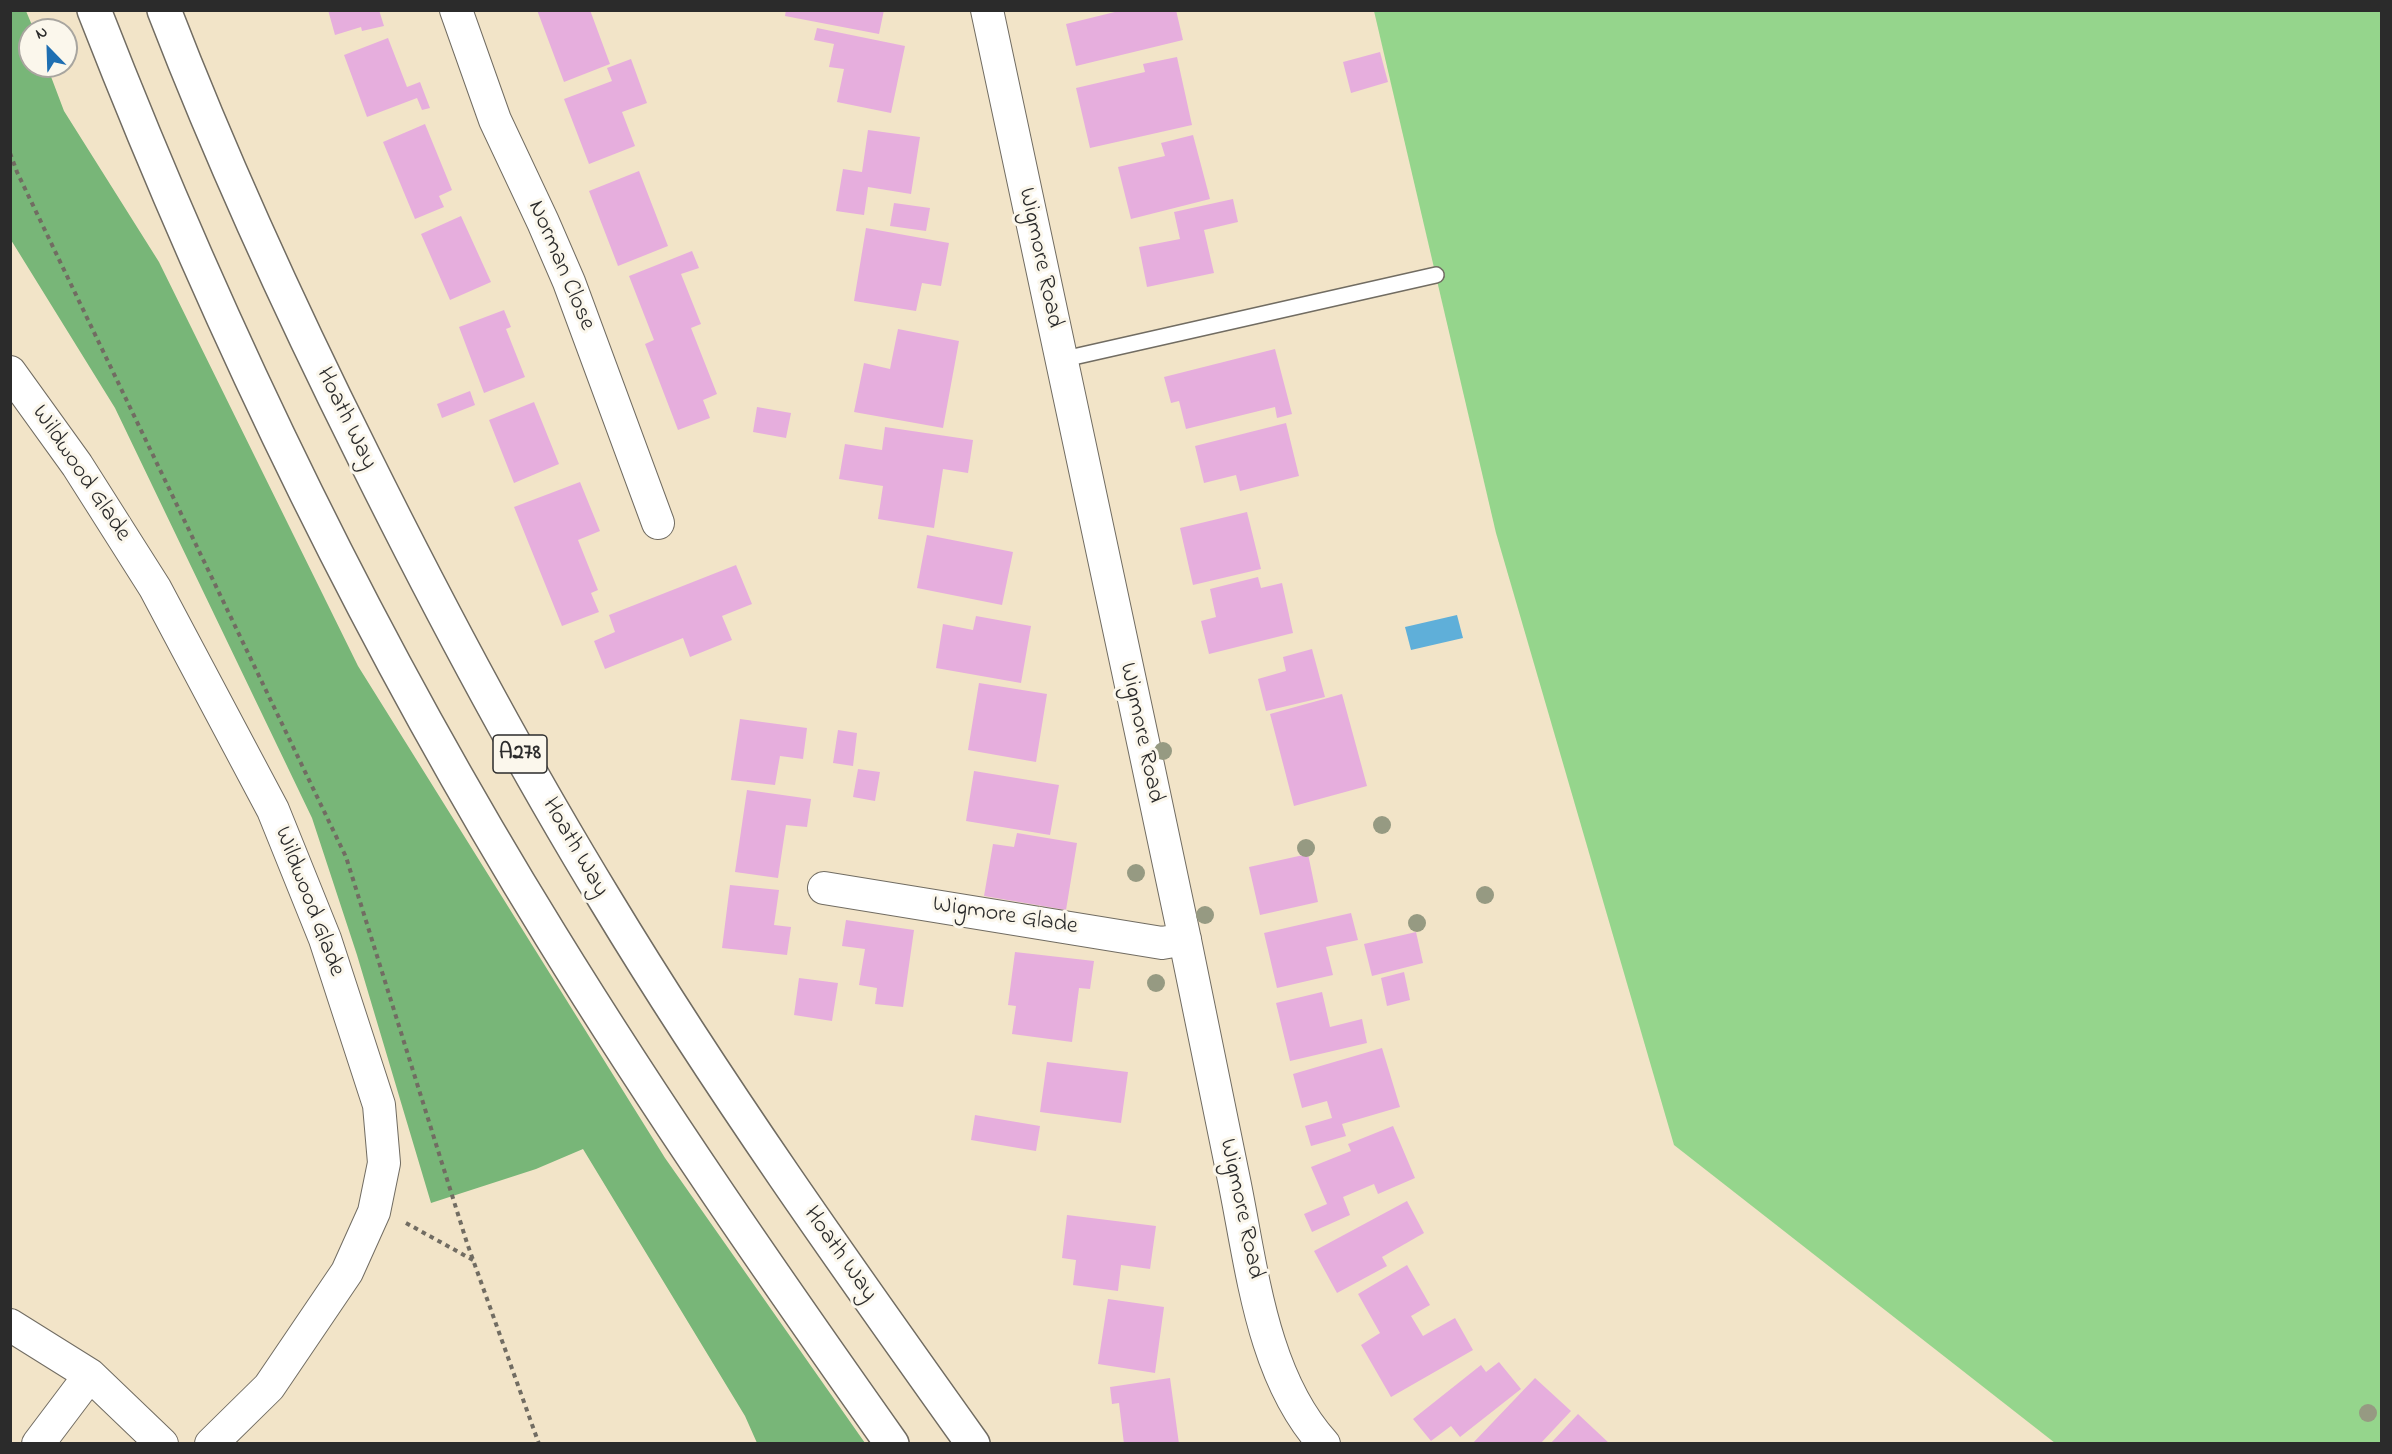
<!DOCTYPE html>
<style>
body{margin:0}
#map{position:relative;width:2392px;height:1454px;overflow:hidden;background:#f2e4c8;font-family:"Indie Flower",sans-serif}
canvas{display:block}
.frame{position:absolute;inset:0;border:12px solid #2b2b2b;pointer-events:none}
.north{position:absolute;left:18px;top:18px;width:60px;height:60px;box-sizing:border-box;background:#fbf7ec;border:2px solid #a8a59f;border-radius:50%;rotate:337deg;font-size:16px;font-weight:700;line-height:24px;text-align:center;color:#2b2b2b}
.north::after{content:'';display:block;margin:auto;width:21px;height:27px;background:#1f6fb2;clip-path:polygon(50% 0,100% 100%,50% 72%,0 100%)}
</style>
<div id="map">
<canvas width="2392" height="1454"></canvas>
<div class="frame"></div>
<div class="north">N</div>
</div>
<script>
const ctx = document.querySelector('canvas').getContext('2d');
ctx.lineJoin = 'round';
function fillPath(path, color) {
  ctx.fillStyle = color;
  ctx.fill(path, 'evenodd');
}
function trace(path, color, width, dash) {
  ctx.strokeStyle = color;
  ctx.lineWidth = width;
  ctx.lineCap = dash ? 'butt' : 'round';
  ctx.setLineDash(dash || []);
  ctx.stroke(path);
}
function drawText(font, color, halo, rows, align = 'center') {
  ctx.font = font + ' "Indie Flower",sans-serif';
  ctx.lineWidth = 6;
  ctx.setLineDash([]);
  ctx.textBaseline = 'middle';
  ctx.strokeStyle = halo;
  ctx.fillStyle = color;
  for (const [text, x, y, turn = 0] of rows) {
    ctx.save();
    ctx.translate(x, y);
    ctx.rotate((+turn || 0) * Math.PI / 180);
    ctx.textAlign = isNaN(turn) ? turn : align;
    if (halo) ctx.strokeText(text, 0, 0);
    ctx.fillText(text, 0, 0);
    ctx.restore();
  }
}
fillPath(new Path2D(`
 M1374,11h1007v1432h-326l-381,-298 -178,-612z`), '#95d58c');
fillPath(new Path2D(`
 M11,10l15,1 8,19h-4v36h17l17,45 95,151 199,404 307,492 200,285h-108l-12,-27 -162,-267 -47,20 -105,34 -74,-248 -45,-137 -197,-410 -104,-168z`), '#78b678');
fillPath(new Path2D(`
 M1457,615l6,23 -52,12 -6,-23z`), '#5fafd9');
fillPath(new Path2D(`
 M328,10h51l5,16 -22,5 -1,-4 -26,8z
 M537,10h53l20,54 -46,18z
 M786,10h98l-5,24 -94,-18z
 M1123,10h53l7,30 -107,26 -10,-42z
 M817,28l88,18 -14,67 -54,-11 7,-33 -15,-2 5,-23 -20,-4z
 M388,38l19,49 13,-5 10,26 -8,2 -5,-12 -50,19 -23,-62z
 M1380,52l8,30 -37,11 -8,-31z
 M1177,57l15,68 -102,23 -14,-60 69,-16 -2,-8z
 M631,59l16,44 -25,9 13,34 -46,18 -25,-65 48,-18 -5,-13z
 M425,124l27,66 -13,6 5,11 -29,12 -32,-77z
 M868,130l52,7 -9,57 -43,-7 -4,28 -28,-4 7,-42 19,3z
 M1193,135l17,64 -79,20 -13,-52 47,-11 -4,-13z
 M639,171l29,75 -50,20 -29,-75z
 M1233,199l5,23 -34,8 10,43 -67,14 -8,-40 41,-8 -6,-27z
 M894,203l36,5 -4,23 -36,-5z
 M461,216l30,66 -41,18 -29,-66z
 M866,228l83,15 -8,43 -19,-3 -6,28 -62,-10z
 M692,251l7,17 -18,6 20,50 -10,4 26,66 -14,6 7,18 -32,12 -33,-86 9,-4 -25,-64z
 M504,310l7,17 -5,2 19,48 -41,16 -25,-66z
 M898,329l61,12 -16,87 -89,-16 10,-49 26,6z
 M1275,349l17,65 -15,4 -2,-11 -89,22 -7,-28 -8,2 -7,-26z
 M470,391l5,14 -33,13 -5,-14z
 M534,402l25,62 -45,19 -25,-63z
 M757,407l34,6 -5,25 -33,-6z
 M1286,423l13,53 -59,15 -4,-16 -32,8 -9,-37z
 M885,427l88,13 -5,33 -25,-4 -9,59 -56,-9 5,-33 -44,-7 6,-35 37,6z
 M580,482l20,49 -22,9 20,50 -7,3 8,19 -37,14 -48,-119z
 M1247,512l14,57 -68,16 -13,-57z
 M927,535l86,17 -11,53 -85,-17z
 M736,565l16,39 -30,12 10,24 -42,17 -7,-19 -78,31 -11,-28 21,-9 -6,-17z
 M1258,577l3,11 21,-5 11,50 -84,21 -8,-33 15,-4 -6,-28z
 M976,616l55,10 -10,57 -85,-15 7,-44 30,6z
 M1312,649l13,48 -59,14 -8,-32 28,-8 -3,-14z
 M979,683l68,11 -11,68 -68,-12z
 M1342,694l25,92 -73,20 -24,-92z
 M740,719l67,9 -4,31 -23,-3 -5,29 -44,-5z
 M838,730l19,3 -4,33 -20,-3z
 M858,769l22,3 -5,29 -22,-4z
 M974,771l85,14 -9,50 -84,-14z
 M747,790l64,9 -4,28 -21,-2 -8,53 -43,-6z
 M1017,833l60,10 -11,67 -82,-14 9,-52 21,3z
 M1308,854l10,48 -58,13 -11,-48z
 M730,885l49,5 -5,35 17,2 -4,28 -65,-7z
 M1351,913l7,27 -32,7 7,28 -56,13 -13,-55z
 M846,920l68,10 -11,77 -28,-3 2,-16 -18,-3 6,-36 -23,-3z
 M1416,932l7,31 -51,13 -8,-32z
 M1015,952l79,9 -4,28 -11,-1 -7,54 -60,-8 4,-28 -8,-1z
 M1404,972l6,28 -23,6 -6,-28z
 M799,978l39,5 -6,38 -38,-6z
 M1322,992l8,35 32,-8 5,24 -77,18 -14,-58z
 M1382,1048l18,59 -58,17 4,12 -35,10 -6,-20 27,-8 -5,-17 -25,7 -9,-34z
 M1047,1062l81,10 -7,51 -81,-11z
 M975,1115l65,11 -4,25 -65,-11z
 M1393,1126l22,52 -37,16 -4,-10 -31,13 7,18 -38,17 -8,-18 23,-10 -16,-37 40,-16 -3,-7z
 M1407,1201l17,32 -42,24 5,9 -50,27 -23,-42z
 M1067,1215l89,11 -6,43 -29,-4 -3,26 -45,-6 3,-25 -14,-2z
 M1407,1265l23,40 -19,11 12,20 32,-18 18,32 -82,47 -30,-52 19,-12 -22,-39z
 M1108,1299l56,8 -9,66 -57,-9z
 M1499,1362l22,27 -61,48 -9,-11 -20,15 -18,-22 68,-54 5,7z
 M1170,1378l9,66h-55l-5,-41 -7,1 -2,-17z
 M1535,1378l36,33 -31,33h-68z
 M1578,1414l32,30h-60z`), '#e6aedd');
const lane = new Path2D(`
 M1060,360l376,-85`);
const street = new Path2D(`
 M456,10l39,110 48,102 26,60 89,241
 M987,10c65,311 133,620 198,930 17,80 33,160 49,240 18,88 28,196 90,264
 M10,372l67,93 78,123 118,222 52,129 54,166 5,58 -10,49 -27,60 -78,115 -58,57
 M824,888l338,55 23,-4
 M10,1325l80,50 72,69
 M38,1444l52,-69`);
const primary = new Path2D(`
 M94,10c125,321 276,633 457,926 107,174 223,341 341,508
 M164,10c59,153 127,301 200,447 75,151 154,300 242,444 113,187 240,365 367,543`);
trace(lane, '#716c62', 18);
trace(street, '#716c62', 34);
trace(primary, '#716c62', 36);
trace(new Path2D(`
 M10,153l7,19 329,685 121,386 72,201
 M406,1223l67,37`), '#716c62', 4, [4.5, 4.5]);
trace(lane, '#fff', 15);
trace(street, '#fff', 32);
trace(primary, '#fff', 33);
ctx.fillStyle = '#969a82';
for (const [x, y] of [
 [1163,751],
 [1382,825],
 [1306,848],
 [1136,873],
 [1485,895],
 [1205,915],
 [1417,923],
 [1156,983],
 [2368,1413]
]) {
  ctx.beginPath();
  ctx.arc(x, y, 9, 0, 2 * Math.PI);
  ctx.fill();
}
for (const [x, y, w] of [
 [520,754,54]
]) {
  const box = new Path2D();
  box.roundRect(x - w / 2, y - 19, w, 38, 4.5);
  ctx.fillStyle = '#fbf7ec';
  ctx.fill(box);
  trace(box, '#2b2b2b', 1.5);
}
drawText('bold 22px', '#2b2b2b', null, [
 ["A278",520,754]
]);
drawText('24px', '#2b2b2b', '#fbf7ec', [
 ["Wigmore Road",1039,258,78],
 ["Norman Close",560,266,67],
 ["Hoath Way",345,419,64],
 ["Wildwood Glade",80,474,56],
 ["Wigmore Road",1140,733,78],
 ["Hoath Way",574,848,60],
 ["Wildwood Glade",308,902,69],
 ["Wigmore Glade",1005,917,9],
 ["Wigmore Road",1240,1209,78],
 ["Hoath Way",839,1255,55]
]);
</script>
